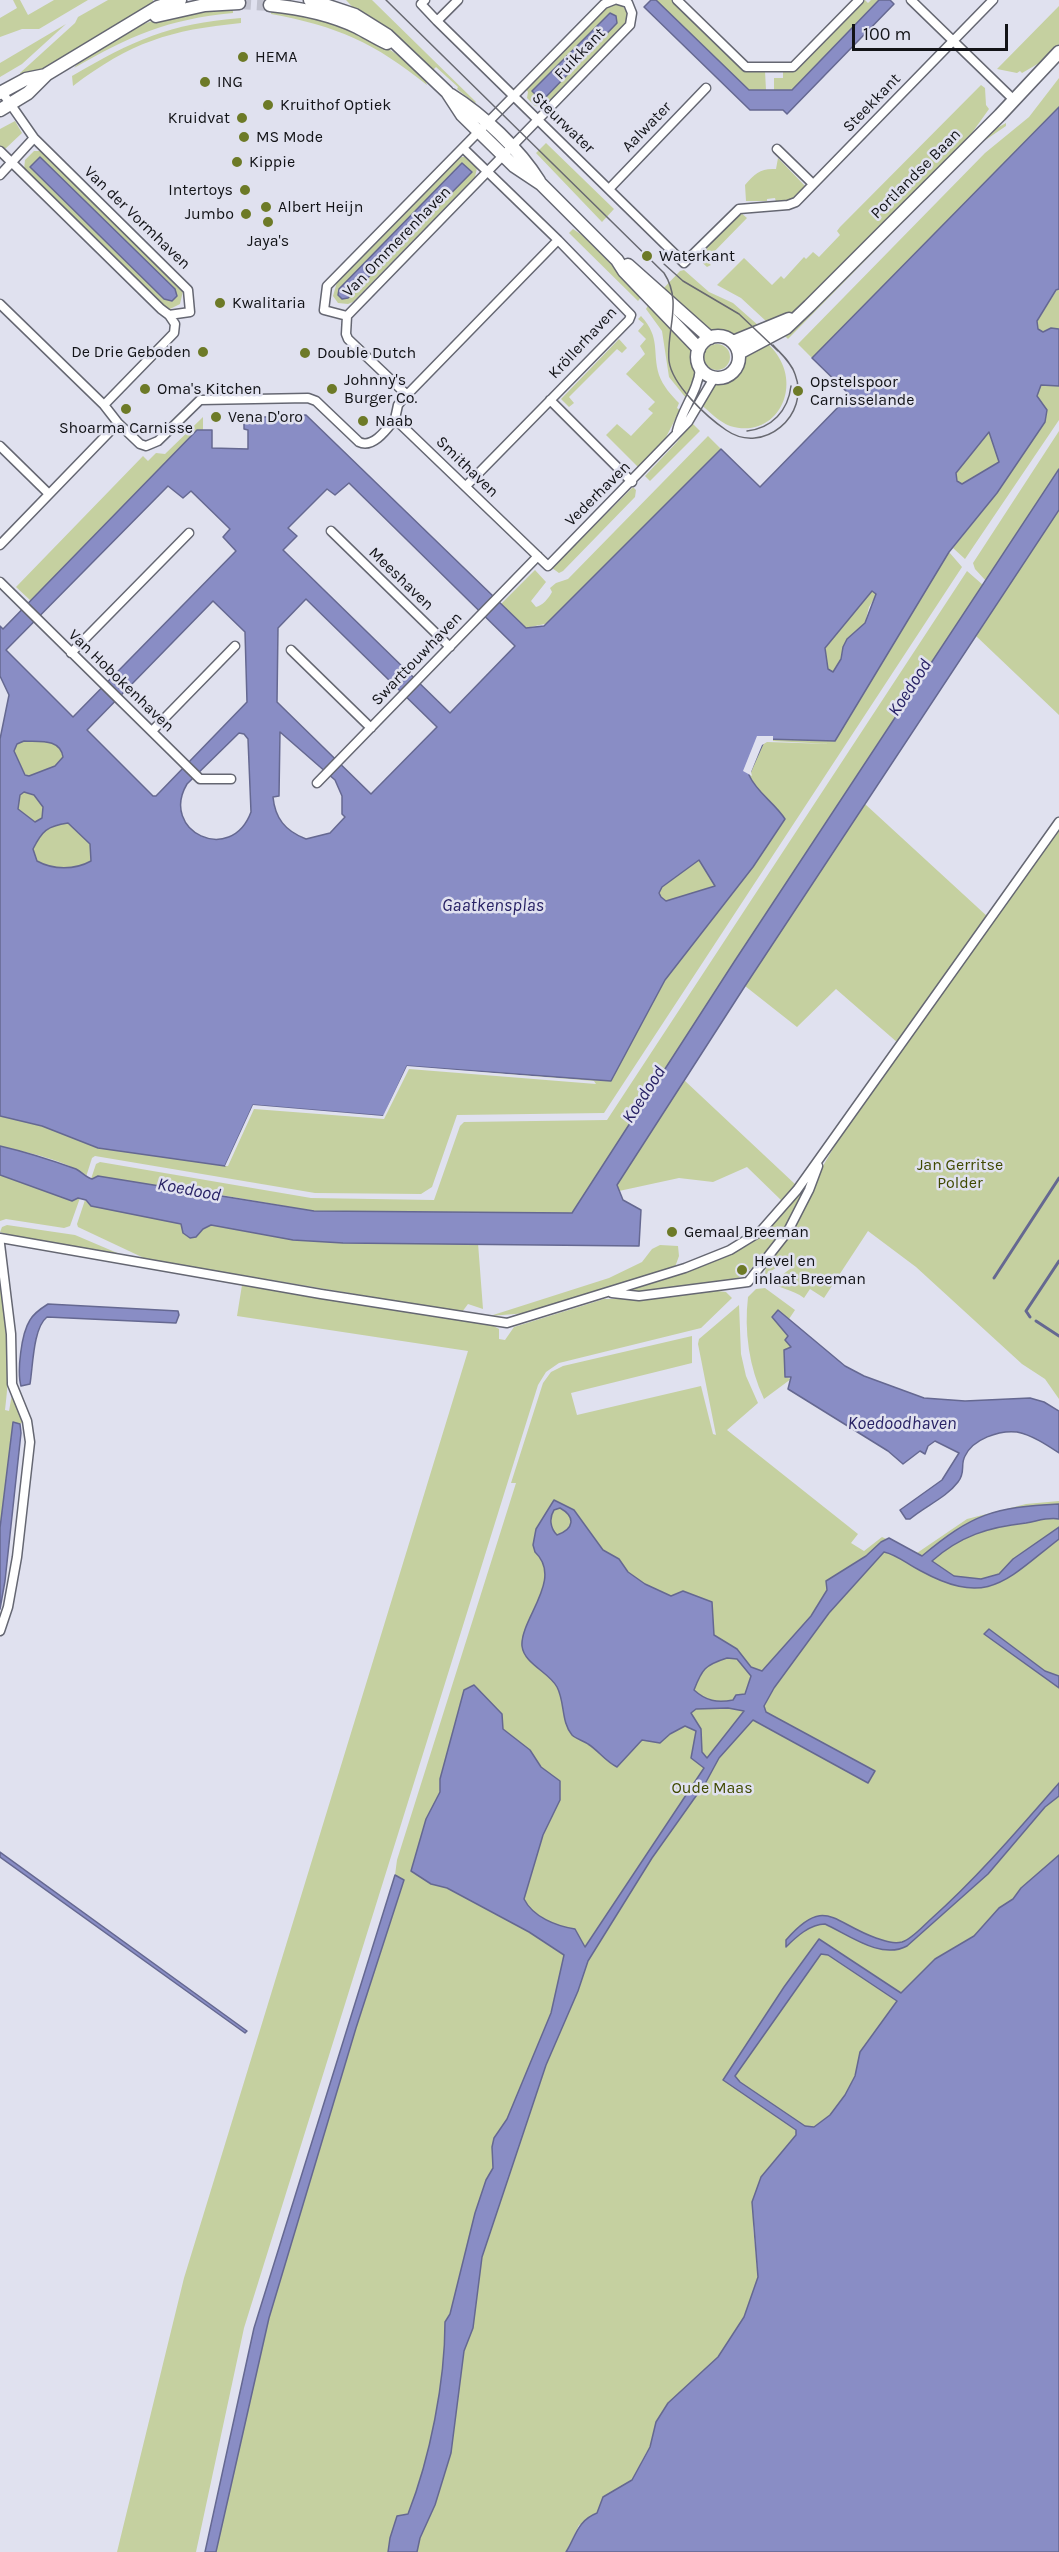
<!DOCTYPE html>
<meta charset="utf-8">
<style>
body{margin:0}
#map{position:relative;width:1059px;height:2552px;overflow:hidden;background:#e0e1ef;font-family:Karla,sans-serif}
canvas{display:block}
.scale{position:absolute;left:852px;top:24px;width:156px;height:27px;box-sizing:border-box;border:3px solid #121317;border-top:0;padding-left:8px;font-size:18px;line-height:21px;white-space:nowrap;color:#121317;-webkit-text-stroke:4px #e0e1ef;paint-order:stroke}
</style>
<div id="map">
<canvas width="1059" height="2552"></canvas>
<div class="scale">100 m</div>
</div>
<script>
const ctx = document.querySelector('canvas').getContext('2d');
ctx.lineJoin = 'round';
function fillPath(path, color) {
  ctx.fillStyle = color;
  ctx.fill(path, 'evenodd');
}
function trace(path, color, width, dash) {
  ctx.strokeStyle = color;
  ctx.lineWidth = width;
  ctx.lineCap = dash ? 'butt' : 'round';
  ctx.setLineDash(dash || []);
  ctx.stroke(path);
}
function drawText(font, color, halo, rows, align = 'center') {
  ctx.font = font + ' Karla,sans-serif';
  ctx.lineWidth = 5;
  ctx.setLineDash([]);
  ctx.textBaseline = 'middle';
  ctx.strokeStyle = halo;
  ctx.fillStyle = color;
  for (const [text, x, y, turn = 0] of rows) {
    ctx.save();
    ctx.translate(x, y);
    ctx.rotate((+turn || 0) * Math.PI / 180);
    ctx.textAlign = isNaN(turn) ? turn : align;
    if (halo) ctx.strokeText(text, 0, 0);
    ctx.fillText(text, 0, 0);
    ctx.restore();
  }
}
fillPath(new Path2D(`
 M13,0h7l8,15 26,-15h34l-49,29h-17l-22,8v-19l17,-10z
 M108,0h45v7l-112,65 -19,5 -2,-4 55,-50 3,-6z
 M346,0h26l104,102 -1,1 -18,-14 1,-2 -22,-20 -4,4 -72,-56z
 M656,0h16l69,67 24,4 1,19h-17z
 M865,0l3,3 3,-3h8l-87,90h-18v-12h9v-7l15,-4z
 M614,3c11,2 15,9 13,20l-83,84 -9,-1 -8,-8 1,-6 -2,-3 80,-82z
 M1059,6v38l-18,18 -19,11 -2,-2 -3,2 -20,-4z
 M272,7c49,10 94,23 134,54 8,7 18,13 21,24 -52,-42 -90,-59 -156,-71z
 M233,10v3c-65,6 -103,23 -159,55l7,-8 60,-35 28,-10z
 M241,18v5c-71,7 -110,19 -168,63l-1,-10c62,-36 96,-52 169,-58z
 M66,24l-44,40 -22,13v-14z
 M1059,78v29l-247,251 -14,-14 187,-191 44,-36z
 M981,85l4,3 1,17 3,4 -20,28 -176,176 -21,9 -1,-2 -4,2 -26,-24 -24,-13 27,-27 28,27 9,-9 3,3 20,-22 2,2 7,-7 6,5 21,-22 -3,-4 3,-4z
 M15,121l7,12 -18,17 -4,-4v-17z
 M1006,123v3l-25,17 -193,196 -4,-4 204,-202z
 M546,143l68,66 -12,13 -66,-69z
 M34,151h8l141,140 -3,13 -10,5 -5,-1 -141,-138 1,-10z
 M460,157h5l12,11 -2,9 -122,125 -5,2 -10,-1 -5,-7 4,-14zM462,163l10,9 -124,126 -6,1 -4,-4 1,-6z
 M778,158l27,28 -14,14 -15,2 -1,-4 -8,1v2h-21l-1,-16c10,-12 16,-17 31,-16z
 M740,212l7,6 -41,42 5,5 -4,2 -11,-10z
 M573,229l19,13 51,53 -5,6 -69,-68z
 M684,270l25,22 24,11 26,23 -26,11 -18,-6 -7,1 -46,-42 18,-19z
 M1059,289v40l-8,-1 -7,4 -6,-3 -1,-8 20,-31z
 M650,302l43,48 3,27 -10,21 -17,-21 -7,-46 -16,-22z
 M641,316c20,22 11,35 18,59 4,11 12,20 20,28l-2,5 3,2 -16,31 -25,27 -33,-33 11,-11 14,12 22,-23 -5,-4 7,-7 -29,-28 19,-20 -5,-8 6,-7 -8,-8 6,-7 -6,-5z
 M619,339l8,9 -5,5 -5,-4 -48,48 5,6 -5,4 -8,-8z
 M767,343c41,37 12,98 -37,83 -11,-4 -21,-15 -30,-22l12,-17 20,-9 17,-25z
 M704 357a13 13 0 1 1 26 0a13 13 0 1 1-26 0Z
 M1041,385l18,1v34l-94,139 -12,-11 44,-55 50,-83 -10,-14z
 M203,417v13h-6l-166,171 -15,-14 127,-131 5,5 8,-8 9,1z
 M692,423l8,8 -50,50 -5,-5 32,-34z
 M1059,431v38l-73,112 -11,-12 -2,-6z
 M989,432l10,30 -37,22 -7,-6 1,-5z
 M708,436l13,13 -172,174 -23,5 -25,-24 34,-34 11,12 -15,19 5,6c6,-1 13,-9 16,-15l-2,-4 6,-5 12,-4z
 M633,487l3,3 -1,7 -72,74 -4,2 -7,-5z
 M1059,510v205l-83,-79z
 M949,552l13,15 -358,546 -147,2 -25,72 -11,7 -106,-1 -220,-37 -3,2 -6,19c-17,-17 -62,-25 -86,-31v-30l42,10 56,22 155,-43 130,11 24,-50 204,15 54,-101 88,-113 32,-48c-11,-17 -28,-26 -36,-44l16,-36 70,2z
 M967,571l16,14 -249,377 -162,251 -258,-2 -128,-22 -95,-10 5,-15 4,-2 211,36 123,2 26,-74 4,-4 143,-2z
 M873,590l4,4 -8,13 -4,16 -22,24 -2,12 -8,13 -5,-3 -3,-21z
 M24,741c15,1 36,-3 39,16l-8,9 -26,10 -4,-2 -11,-23 3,-7z
 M24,792l10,3 9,12 -1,11 -7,4 -17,-13 2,-14z
 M865,804l123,113 -90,126 -62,-54 -39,38 -52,-41z
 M68,823l22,21 1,17c-16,9 -38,9 -55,0l-3,-12c9,-18 14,-23 35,-26z
 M1059,829v570l-14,-20 -23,-15 -106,-97 -48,-36 -44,67 -14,-9 -6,9c-11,-9 -27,-9 -35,-18l13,-5 12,-9 -2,-2 -7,5 6,-6 -3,-3 -23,15 1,-11 72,-124z
 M699,860l17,26 -50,15 -5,-4 -2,-4 3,-6z
 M684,1080l112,105 -13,17 -36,-35 -34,15 -34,-4 -60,13 -2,-6z
 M0,1175l80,23 -10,28 -6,2 -58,-9 -6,2z
 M810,1179l-21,44 -15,21 -29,31 -14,6 -91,12 -12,-2c39,-19 84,-24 122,-47 25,-16 42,-42 60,-65z
 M85,1200l6,6 90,18 15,13 7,-8 8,-4 82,15 50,3h135l5,66 -15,-5 -6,8 -316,-53 -68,-32 -1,-3z
 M7,1225l68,10 47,20 -105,-18 -17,-5 2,-5z
 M660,1245l18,1 1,10 -4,11 -148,46 -37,3 119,-38 33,-16 10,-13z
 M0,1264c6,50 12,97 5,146l4,1 3,-17 12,27 -4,3 -7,-2 -13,106z
 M242,1285l250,40 7,4v10l6,1 9,-13 90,-28h27l78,-9 17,2 6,6 -31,30 -142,35 -13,9 -8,13 -294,943 -48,224h-79l67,-274 284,-927 -231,-35z
 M765,1288l30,22 -6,9 -11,-9 13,37 -7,3 1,27 6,2 -27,20c-15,-32 -20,-68 -16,-102l8,-8z
 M739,1305l2,49 5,22 12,27 -31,27 131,104 -7,9 13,8 18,-14 35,16 50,-34 59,-15 33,-3v354l-38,33 -8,11 -14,9 -25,28 -57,41 -57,75 -5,24 -10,19 -15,20 -15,12 -10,-1 -9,9 -43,91 5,51 -14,40 -19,31 -79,105 -14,27 -29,17 -6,17 -18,11 -13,27h-358l47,-225 140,-452 2,-15 119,-377h-5l32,-100 8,-11 12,-6 129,-30v27l-121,30 6,22 124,-29 12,48 3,1 -18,-91 1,-5z`), '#c5d0a0');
const water = new Path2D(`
 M651,0h5l93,90h43l87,-90h11l4,4 -107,110 -4,-4h-33l-106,-103z
 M610,13l6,3 1,7 -75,78 -10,-10z
 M1059,107v182l-3,1 -19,31 1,8 5,3 8,-4 8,1v57l-18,-1 -4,11 10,14 -2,12 -48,71 -48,59 -114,189 -70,-2 -16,36c8,18 25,27 36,44l-32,48 -88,113 -54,101 -204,-15 -23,50 -131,-11 -28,61 -127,-18 -56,-22 -42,-10v-377l9,-44 -9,-19v-50l3,3 194,-199h15v18l36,1v-19l-4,-1v-11l62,-3 220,213 18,-2 177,-177 39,38 90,-92 -38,-37zM989,432l10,30 -37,22 -5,-3 -1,-8zM349,483l166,163 -65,67 -167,-163 14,-14 -9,-8 39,-39 8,6zM168,486l15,12 8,-7 39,38 -7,8 13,14 -163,166 -67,-67zM872,591l4,3 -11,29 -18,16 -4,8 -2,12 -8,13 -5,-3 -3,-21zM306,599l131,128 -66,67 -94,-92 1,-74zM213,601l32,31 2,70 -91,94h-3l-66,-66zM280,732l55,48 7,16v18l3,3 -15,16 -24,6c-21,-8 -31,-21 -33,-42l6,-1zM239,733l5,1 4,5 3,73c-20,54 -92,19 -64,-28zM24,741c15,1 36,-3 39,16l-8,9 -26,10 -4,-1 -11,-24 3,-7zM24,792l10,3 9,12 -1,11 -7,4 -17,-13 2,-14zM68,823l22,21 1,17c-16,9 -38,9 -54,0l-4,-12c9,-18 14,-23 35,-26zM699,860l16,26 -49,15 -5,-4 -2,-4 3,-6z
 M40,157l135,132 2,7 -5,5 -8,-2 -134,-132z
 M462,163l10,9 -124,126 -6,1 -4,-4 1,-6z
 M1059,469v41l-314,476 -128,199 6,15 18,10 -2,36 -296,-3 -50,-3 -82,-15 -8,4 -7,8 -6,1 -7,-5 -2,-9 -90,-18 -5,-6 -8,-2 -6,3 -72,-26v-29c26,6 51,14 76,23 6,3 9,8 16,10l6,-3 216,35 258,2 162,-251z
 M48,1304l130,7 1,4 -3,8 -129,-6c-14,11 -14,49 -17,67l-9,2c-4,-14 0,-52 9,-66 4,-7 10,-11 18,-16z
 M778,1310l67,56 19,10 60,22 41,3 65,-3 14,4 15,9v42c-12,-8 -27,-18 -42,-21 -18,-2 -44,7 -52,24 -5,9 1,16 -7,26 -12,16 -33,24 -48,37h-4l-6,-9 42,-30 17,-27 -24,-12 -7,5 -3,8 -5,-3 -17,13 -15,-13 -100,-62 3,-12h-6l-1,-27 7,-3 -6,-7 3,-4 -16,-19z
 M13,1422l7,2 1,9 -16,148 -5,28v-81z
 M554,1500l20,10 29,40 16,9 9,13 17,12 26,12 12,-5 29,11 2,33 23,14 14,18 11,4 49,-55 16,-26 -1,-9 40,-25 15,-14 8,-4 33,18c50,-42 72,-49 137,-52v15c-12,-2 -21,2 -33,4 -37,4 -66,13 -94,38l22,15 27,3 18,-5 14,-15 46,-32v12c-52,40 -70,69 -138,32 -13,-6 -23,-16 -37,-19l-55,61 -55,75 -10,18 2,6 109,59 -7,12 -115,-63 -34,38 -13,24 -54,76 -64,103 -10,30 -32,74 -64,192 -9,71 -9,23 -13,102 -16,52 -15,33 -3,14h-29l2,-14 7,-22 11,-2c22,-56 37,-132 37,-192l5,-8 25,-101 11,-33 7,-12 -1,-21 2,-9 13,-19 44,-106 13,-58 -35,-23 -82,-44 -16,-4 -20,-13 15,-52 14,-27v-13l24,-89 10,-5 28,29 1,15 27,21 11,17 19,14v19l-17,35 -19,64c9,18 32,27 51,30l10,18 119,-179 -13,-10 5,-27 -11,-5 -15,8 -10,9 -18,-3 -25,27c-12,-6 -18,-16 -29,-23 -4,-3 -12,-5 -16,-9 -11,-13 -7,-33 -15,-48 -8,-15 -33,-23 -35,-41 -2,-27 42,-67 13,-94l-2,-7 3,-16zM560,1508c16,9 14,21 -3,27 -7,-7 -8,-17 -3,-25zM727,1658l10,1 14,17 -6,18 -9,1 -3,5c-16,3 -27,1 -39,-10 8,-21 11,-25 33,-32zM728,1708l16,3 -37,47 -5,-6 -1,-23 -10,-16 5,-4z
 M989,1629l56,42 14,5v12l-75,-54z
 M1059,1783v13l-14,11 -57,67 -81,72c-26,14 -58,-11 -82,-22 -15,0 -29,13 -39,23v-7c39,-45 47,-17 90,-2 9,3 17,6 26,4 10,-3 21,-16 29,-23 46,-41 87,-89 128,-136z
 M0,1852l247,179 -2,2 -245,-176z
 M1059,1855v697h-493c10,-16 11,-31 31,-39l6,-16 29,-17 18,-33 6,-25 12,-19 50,-46 26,-40 14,-40 -6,-75 9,-25 35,-42v-5l-73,-50 61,-93 35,-48 82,54 34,-34 39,-23 25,-28 14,-9 8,-11zM821,1954l7,1 69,46 -37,51 -5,24 -10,19 -15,20 -16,12 -9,-1 -65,-44 -5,-6z
 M395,1875l9,5 -48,148 -87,290 -53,234h-11l49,-224z`);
fillPath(water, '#898dc5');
trace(water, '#656891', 1.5);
fillPath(new Path2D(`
 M757,736h16v5l57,3 -63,-2 -5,3 -11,27 1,4 -9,-5z
 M407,1066l187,15 2,3 -187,-15 -25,50 -130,-10 -26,57h-3l28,-61 130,11z`), '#e0e1ef');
trace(new Path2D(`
 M994,1278l65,-100
 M1030,1317l-4,-6 33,-50
 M1036,1321l23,15`), '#656891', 3);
trace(new Path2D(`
 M239,3l31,2`), '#c1c2cf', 12, [12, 6]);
const street = new Path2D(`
 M425,0l-4,4 16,17 247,242 55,-54 49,-4 8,-3 197,-202
 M614,0l-10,4 -277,282 -3,24 23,6 283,-291 2,-12 -4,-10 -10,-3
 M677,0l69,67h47l66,-67
 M911,0l103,100
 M437,21l21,-21
 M463,148l95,92 73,75 -2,5 -163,166
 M777,149l36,35
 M0,151l161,158 8,6 21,-3 -2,-22 -154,-152 -32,-46
 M0,175l34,-37
 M610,188l96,-100
 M558,240l-155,159 -5,6 -3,14 153,147 140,-144 26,-44
 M0,304l104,101 14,18 -118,122
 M347,316l-1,18 2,5 59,56
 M550,400l82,82
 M104,405l70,-72 1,-9 -6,-9
 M118,423l22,21 6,2 12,-5 42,-41 108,-2 8,3 43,41c14,7 28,-13 36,-23
 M677,431c5,-22 21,-40 23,-62
 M0,446l49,48
 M331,531l119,116
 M0,582l200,197h31
 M291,650l80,78
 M71,653l118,-120
 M152,731l83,-85
 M317,783l221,-227
 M0,1238l321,56 186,29 178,-55 45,-18 31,-19 36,-41 262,-368
 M0,1244l11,90 1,50 15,37 3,21 -13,115 -9,50 -8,24
 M612,1293l27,3 109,-14 40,-51 21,-41 9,-24`);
const secondary = new Path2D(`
 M310,0l45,15 32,20 60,57 15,23 52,51 27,18 76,76 7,11 75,78
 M270,5c30,3 60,9 87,22 10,5 19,11 30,16
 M156,16l49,-11 34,-2
 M0,93l26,-14 20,-4
 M451,95c32,20 68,54 88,86
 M0,110l28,-17 19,-19 111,-67 22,-7
 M628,265l82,73
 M697 357a21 21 0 1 1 42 0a21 21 0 1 1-42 0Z
 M733,342l56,-23
 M739,353l47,-25 23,-22 191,-191 59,-63`);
trace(street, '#656772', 11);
trace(secondary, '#656772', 15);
trace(street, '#fff', 8);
trace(secondary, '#fff', 12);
trace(new Path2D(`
 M386,0l278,273c19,29 2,57 5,88 3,24 38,56 57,69 37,26 85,-15 69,-56 -4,-12 -14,-20 -22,-29
 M664,264l19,17 56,33 39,37
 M747,431c25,-3 41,-20 44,-45`), '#686971', 1.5);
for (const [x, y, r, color] of [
 [243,57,6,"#6d7a27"],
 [205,82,6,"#6d7a27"],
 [268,105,6,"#6d7a27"],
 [242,118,6,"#6d7a27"],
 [244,137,6,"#6d7a27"],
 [237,162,6,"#6d7a27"],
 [245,190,6,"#6d7a27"],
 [266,207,6,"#6d7a27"],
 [246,214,6,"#6d7a27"],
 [268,222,6,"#6d7a27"],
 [647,256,6,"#6d7a27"],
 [220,303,6,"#6d7a27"],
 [203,352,6,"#6d7a27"],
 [305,353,6,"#6d7a27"],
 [145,389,6,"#6d7a27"],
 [332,389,6,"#6d7a27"],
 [798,391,6,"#6d7a27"],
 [126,409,6,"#6d7a27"],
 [216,417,6,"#6d7a27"],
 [363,421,6,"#6d7a27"],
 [672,1232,6,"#6d7a27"],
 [742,1270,6,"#6d7a27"]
]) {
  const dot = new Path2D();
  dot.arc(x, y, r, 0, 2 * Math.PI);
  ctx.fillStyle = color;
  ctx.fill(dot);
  trace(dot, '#e0e1ef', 2);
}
drawText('16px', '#121317', '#e0e1ef', [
 ["Fuikkant",580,54,-46],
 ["Steekkant",872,103,-46],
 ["Steurwater",563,123,44],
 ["Aalwater",647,127,-46],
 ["Portlandse Baan",916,174,-45],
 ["Van der Vormhaven",137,218,44],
 ["Van Ommerenhaven",397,242,-46],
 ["Kröllerhaven",583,343,-47],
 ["Smithaven",467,467,44],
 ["Vederhaven",598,494,-45],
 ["Meeshaven",401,579,44],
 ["Swarttouwhaven",417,659,-46],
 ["Van Hobokenhaven",121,681,44]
]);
drawText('16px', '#121317', '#e0e1ef', [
 ["HEMA",255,57],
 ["ING",217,82],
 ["Kruithof Optiek",280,105],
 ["Kruidvat",230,118,"right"],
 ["MS Mode",256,137],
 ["Kippie",249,162],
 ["Intertoys",233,190,"right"],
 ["Albert Heijn",278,207],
 ["Jumbo",234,214,"right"],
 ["Jaya's",268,241,"center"],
 ["Waterkant",659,256],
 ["Kwalitaria",232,303],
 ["De Drie Geboden",191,352,"right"],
 ["Double Dutch",317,353],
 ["Johnny's",344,380],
 ["Burger Co.",344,398],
 ["Opstelspoor",810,382],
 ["Carnisselande",810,400],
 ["Oma's Kitchen",157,389],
 ["Vena D'oro",228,417],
 ["Naab",375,421],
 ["Shoarma Carnisse",126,428,"center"],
 ["Gemaal Breeman",684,1232],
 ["Hevel en",754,1261],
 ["inlaat Breeman",754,1279]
], 'left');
drawText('16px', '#3f4900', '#e0e1ef', [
 ["Jan Gerritse",960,1165],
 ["Polder",960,1183],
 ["Oude Maas",712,1788]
]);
drawText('italic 18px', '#282265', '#e0e1ef', [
 ["Koedood",910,688,-57],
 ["Gaatkensplas",493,906],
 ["Koedood",644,1095,-57],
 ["Koedood",189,1190,11],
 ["Koedoodhaven",902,1424]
]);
</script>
